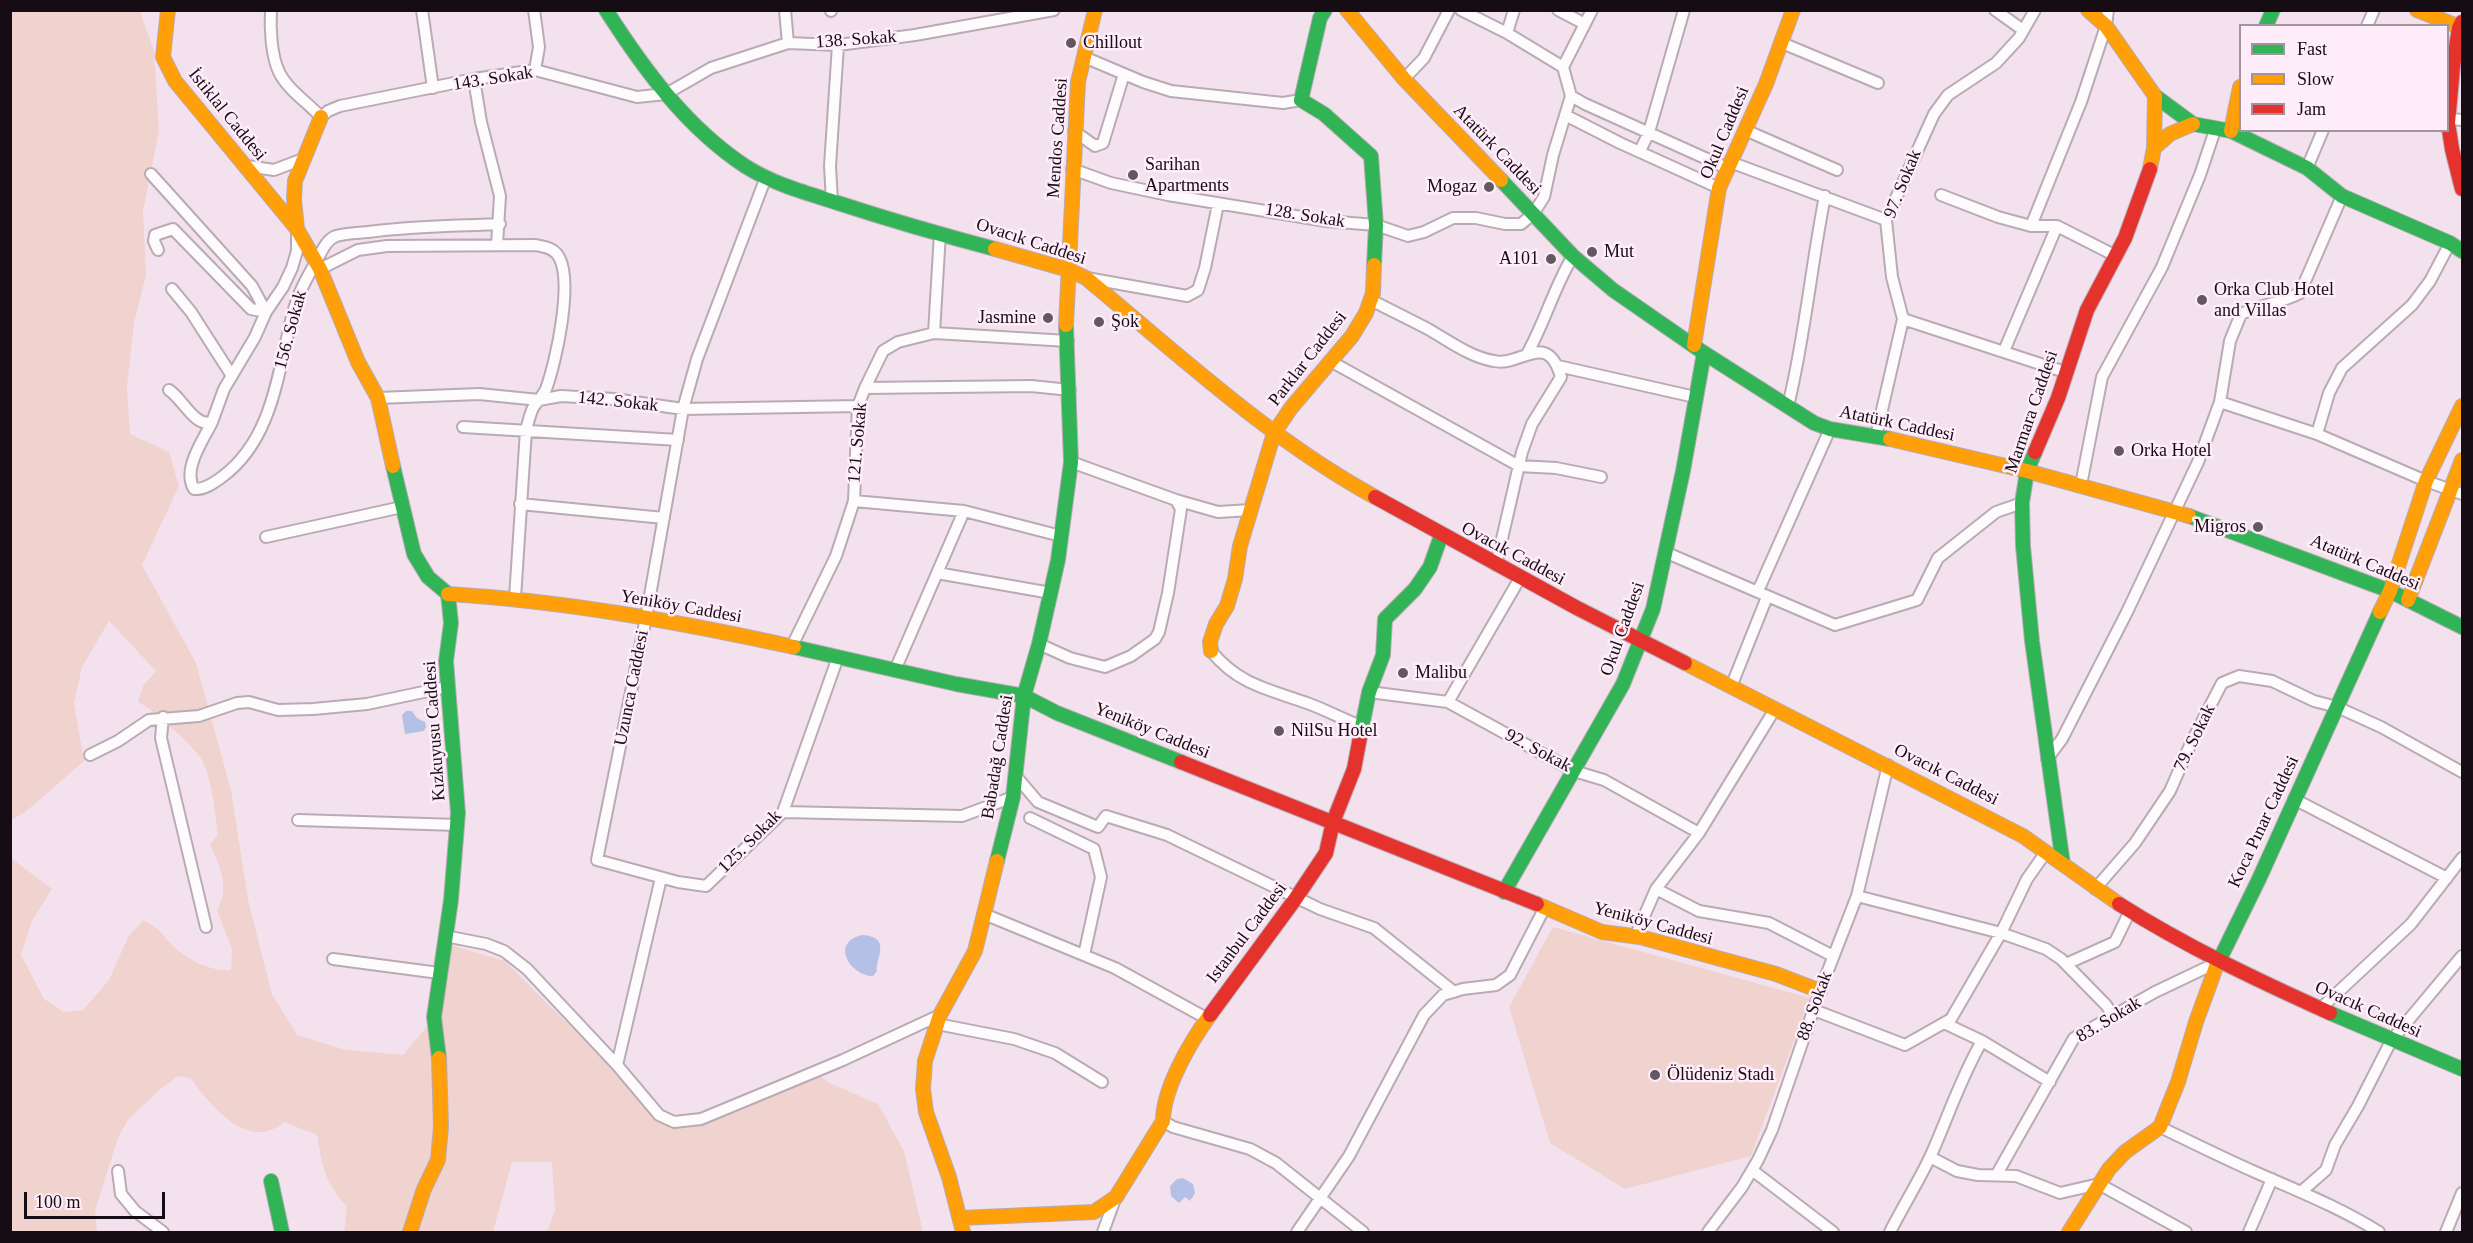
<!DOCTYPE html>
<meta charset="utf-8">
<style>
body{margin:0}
#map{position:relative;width:2473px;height:1243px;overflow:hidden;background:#f3e2ee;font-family:"Times New Roman",serif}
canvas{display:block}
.frame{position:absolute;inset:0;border:12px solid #160c14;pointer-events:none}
.legend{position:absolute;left:2239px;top:24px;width:210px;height:108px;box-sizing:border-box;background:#ffedfa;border:2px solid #a2939e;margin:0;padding:8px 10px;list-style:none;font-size:18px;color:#160c14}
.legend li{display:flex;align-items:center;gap:12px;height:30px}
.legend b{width:30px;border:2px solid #a2939e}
.scale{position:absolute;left:24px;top:1192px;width:141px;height:27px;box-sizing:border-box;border:3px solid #160c14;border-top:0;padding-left:8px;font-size:18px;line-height:21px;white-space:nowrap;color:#160c14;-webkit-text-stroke:4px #ffedfa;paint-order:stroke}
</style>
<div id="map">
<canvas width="2473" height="1243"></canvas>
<div class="frame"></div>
<ul class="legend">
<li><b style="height:8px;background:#30b455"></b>Fast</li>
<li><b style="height:8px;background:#ff9f0a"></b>Slow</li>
<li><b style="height:8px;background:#e5322d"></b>Jam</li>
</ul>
<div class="scale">100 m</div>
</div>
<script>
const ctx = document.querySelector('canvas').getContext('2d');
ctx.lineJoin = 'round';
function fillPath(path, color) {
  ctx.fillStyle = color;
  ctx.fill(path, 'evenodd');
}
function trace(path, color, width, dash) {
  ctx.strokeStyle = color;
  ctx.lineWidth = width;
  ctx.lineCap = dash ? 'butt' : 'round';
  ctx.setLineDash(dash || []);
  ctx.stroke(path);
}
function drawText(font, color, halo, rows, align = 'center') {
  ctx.font = font + ' "Times New Roman",serif';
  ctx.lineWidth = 5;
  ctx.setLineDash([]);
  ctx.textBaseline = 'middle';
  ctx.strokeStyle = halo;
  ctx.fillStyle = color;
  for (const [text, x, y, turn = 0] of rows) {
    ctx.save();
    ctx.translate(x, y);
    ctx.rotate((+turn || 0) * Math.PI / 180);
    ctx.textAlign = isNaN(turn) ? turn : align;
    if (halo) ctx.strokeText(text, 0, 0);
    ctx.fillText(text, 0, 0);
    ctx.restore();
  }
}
fillPath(new Path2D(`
 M11,11h129l14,40 5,80 -16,80 3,64 -12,48 -7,64 3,47 39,18 10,34 -37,79 54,98 35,127 17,110 24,94 25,41 49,15 57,5 37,-44 11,-66 54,16 57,57 55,47 42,50 29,6 127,-48 15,10 48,21 26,47 19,81h-376l8,-22 -3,-48h-40l-19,70h-149l3,-25c-23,-27 -24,-37 -30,-72l-33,-13c-36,31 -73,-17 -94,-44l-12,-2 -20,15 -30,29 -10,18 -23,73 2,21h-86v-374l41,31 -20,32 -11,34 23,44 20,13 19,-2 26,-30 19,-43 15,-17c23,11 19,18 36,31 15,12 33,20 52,19l1,-21 -15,-39c13,-22 3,-44 -7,-65l8,-11c-3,-21 -6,-58 -18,-77 -10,-14 -47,-47 -62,-55l5,-16 13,-15 -47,-50 -27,46 -8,36 10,58 -60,52 -13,7z
 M1553,927l257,71 -59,158 -126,33 -75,-46 -41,-136z`), '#f0d3cf');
fillPath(new Path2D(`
 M406,711h6l5,7 8,4 1,5 -2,4 -19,3 -3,-19z
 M862,935c31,2 13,24 15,36l-4,5c-22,0 -44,-33 -11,-41z
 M1183,1178l10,6 2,9 -5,8 -5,-4 -6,6 -8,-7 -1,-10 7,-7z`), '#b5c0e6');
const street = new Path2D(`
 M271,10c-1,18 0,45 8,62 8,17 29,31 42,45l7,-6 12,-5 134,-27 61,-9 102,27 29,-3 45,-26 77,-25 50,2 77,-10 139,-25
 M422,10l11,78
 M534,10l5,37 -4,23
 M785,10l3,33
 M831,10v1
 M1461,10l46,23 56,34
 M1558,10l27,14
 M1995,10l28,20
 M2367,26l7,-16
 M1507,33l7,-23
 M1782,43l96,40
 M1084,57l59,25 28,9 112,12 18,-3
 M474,79l7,43 19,74 -3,49
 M1404,79l20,-21 25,-48
 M1571,96l14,8 142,64
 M1565,115l55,28 99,45
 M2450,119l12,1
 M1745,130l92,40
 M1074,131l21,15 8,-3 21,-69
 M1640,151l9,-19 35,-122
 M1730,162l156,58
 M247,166l27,4 29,-11
 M2307,168l16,-38
 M1072,169l39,14 57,12 158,26 50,4 32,11 16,-4 29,-14h23l29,6h16l12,-10 11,-17 9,-42 18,-59 -8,-29 29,-57
 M151,174l101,112 14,26
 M766,177l-69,182 -14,50 -37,209 -49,242 81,22 28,4 77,-74 55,-155
 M1941,195l57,22 33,9h26l59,30
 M832,201l-2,-35 8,-121
 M2031,226l50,-124 25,-76 2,-16
 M158,250l-4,-9 1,-6 18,-6 78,80 15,3
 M320,269l38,-19 29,-4 149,-1c8,2 15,2 21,9 18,23 -1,108 -11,135 -3,7 -9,12 -13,19 -3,6 -5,15 -7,22l-11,168
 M1087,278l100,18 11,-6 7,-22 13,-64
 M172,289l19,23 41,64
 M1371,300c19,10 38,19 57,29 21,12 42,28 66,32 27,6 53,-32 67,16l-29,47 -10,28 -26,113
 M1903,319l162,53
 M934,333l134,8
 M2004,351l53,-125
 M1527,354c18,-32 27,-67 46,-98
 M1332,362l187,104 37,2 45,9
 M1558,366l137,31
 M865,388l166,-2 39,4
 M169,390c14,9 26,38 43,32l12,-33 31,-52 11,-25 17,-25 9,-19 5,-17v-20
 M378,398l101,-4 60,6 22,-4 53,3 69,10 175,-3
 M2220,402l97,32 109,47 36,13
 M1788,406c17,-69 23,-140 37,-210
 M212,422c-9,19 -30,47 -18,67 10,1 20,-6 28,-12 53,-39 56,-110 72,-168 5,-18 14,-33 23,-49 5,-9 9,-20 19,-24 10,-3 22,-3 32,-4 44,-6 88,-6 132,-8
 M463,427l215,13
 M2317,434l12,-41 13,-25 70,-63 18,-24 20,-38
 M1876,436l27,-117 -11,-42 -6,-57 48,-106 14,-19 48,-32 23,-25 16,-28
 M1071,462l105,38 42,12 33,-2
 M2081,485l21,-108 60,-110 38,-92 15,-45
 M854,501l110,10 97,25
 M520,504l144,14
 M266,537l136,-30
 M1667,553l168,72 82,-25 21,-42 58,-46 26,-9
 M937,573l114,20
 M1758,591l72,-162
 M1039,644l31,14 35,9 26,-11 24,-17 4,-7 9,-39 9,-58 4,-26 -5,-9
 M792,646l44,-90 18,-55 4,-95 7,-18 18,-37 15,-9 36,-9 6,-100
 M1211,651c28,34 57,38 96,52 19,7 38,17 56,24
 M895,670l69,-159
 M1731,687l36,-90
 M1369,692l79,10 126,69 30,9 95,53
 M1448,702l72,-124
 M163,717l-2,21 45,189
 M90,755l28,-14 31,-21 50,-4 38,-13 12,-1 29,8 35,-1 54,-5 80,-17
 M2047,759l15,-20 65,-127 71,-150 22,-60 10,-61 11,-27c19,-9 40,-11 59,-21l42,-97
 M1015,775l23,27 60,25 8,-11 61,19 153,74 54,19 80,64
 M2294,799l153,79
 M783,812l179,4 51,-19
 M1030,818l64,31 7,28 -17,78
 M298,820l160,5
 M1656,889l43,22 70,12 64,33
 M2095,889l40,-46 35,-52 21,-48 31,-60 17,-7 33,5 42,20 23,6 44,20 81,45
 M1857,896l144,37 45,16 15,10 45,46 7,10
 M984,914l131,54 91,50
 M445,936l41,8 18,7 23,18 90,96 42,50 15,7 27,-3 70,-29 72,-30 97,-45
 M1635,937l21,-48 43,-56 76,-124
 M333,959l106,14
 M2066,964l49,-22 15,-31
 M2320,1009l91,-85 51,-66
 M1814,1010l91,35 46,-26 50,-86 26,-54 19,-27
 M1944,1023l38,18
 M937,1024l77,15 41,14 47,29
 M617,1065l44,-187
 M1163,1121l10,6 77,22 26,14 87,69
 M2160,1127c31,15 63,31 95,45 43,19 84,35 124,60
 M1930,1157l27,14 21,4 38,1 44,17 39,-9 87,48
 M1752,1170l81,62
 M118,1171l3,23 14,17 28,21
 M1997,1174l77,-136 81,-46 63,-30
 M2302,1191l24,-21 9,-25 23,-39 33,-65 71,-85
 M1103,1232l12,-33
 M1297,1232l52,-76 75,-141 19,-20 20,-6 33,-4 14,-10 34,-66
 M1708,1232l34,-45 16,-27 14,-30 48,-139 37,-95 31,-131
 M1890,1232c13,-26 29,-51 41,-77 17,-38 30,-78 51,-114l68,41
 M2249,1232l23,-53
 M2446,1232l16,-39`);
const fast = new Path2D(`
 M606,10c37,58 80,117 139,156 28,18 61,27 93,37 52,17 104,32 157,46
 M1325,10l-5,8 -19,82 23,14 47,42 5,69 -2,40
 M2266,26l7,-16
 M2155,96l38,28 38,7 76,37 35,28 108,47 12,8
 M1501,180l72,76 40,34 91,63 110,70 16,6 60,10
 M2035,452l-8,19 -5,32 1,43 9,95 31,223
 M393,466l21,88 14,23 20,17 3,29 -5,38 12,152 -7,87 -17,117 5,41
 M2189,516l201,75 72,36
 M794,647l162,37 68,12 33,17 124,49
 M1361,732l8,-40 14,-37 2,-36 30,-30 15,-22 11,-31
 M997,861l16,-64 11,-101 15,-52 19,-84 13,-98 -5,-137
 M1504,892l119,-208 30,-75 30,-138 21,-118
 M2216,967l43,-88 121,-267
 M2330,1013l132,56
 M271,1181l11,51`);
const slow = new Path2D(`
 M168,10l-5,47 12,24 122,148
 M1347,10l57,69 97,101
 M2088,10l18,16 49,70 -1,52 -4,21
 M2417,10l45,18
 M321,117l-26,64 -1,18 3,30 23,40 38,93 20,36 15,68
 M2231,131l9,-44
 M2154,148l16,-14 23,-10
 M995,249l74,21 17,8c93,77 183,161 289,219
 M1066,325l12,-243 17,-72
 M1694,345l25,-157 47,-104 27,-74
 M1890,439l137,32 162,45
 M448,594c116,7 232,28 346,53
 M2408,600l54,-140
 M2380,612l10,-21 36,-110 36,-75
 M1211,651l-1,-9 6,-18 11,-18 8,-27 5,-33 34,-113 17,-25 61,-72 14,-23 7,-20 1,-28
 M1685,663l338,173 96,68
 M1537,904l65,28 38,5 136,37 44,17
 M961,1218l133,-6 22,-15 47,-76c0,-33 28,-80 47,-106
 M410,1232l14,-43 14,-29 3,-33 -2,-69
 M963,1232l-14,-55 -23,-65 -3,-23 2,-28 15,-46 35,-64 22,-90
 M2069,1232l40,-63 16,-17 35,-25 18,-45 18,-60 20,-55`);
const jam = new Path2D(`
 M2462,22l-3,6 -6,39 -5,56 4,26 10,40
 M2035,452l23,-54 29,-88 38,-72 25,-69
 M1375,497l202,111 108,55
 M1181,762l356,142
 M2119,904c68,43 138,76 211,109
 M1210,1015l86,-117 30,-45 7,-31 21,-53 7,-37`);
trace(street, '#b8abb4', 14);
trace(fast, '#b8abb4', 16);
trace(slow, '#b8abb4', 16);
trace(jam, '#b8abb4', 16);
trace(street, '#fdfbfc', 10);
trace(fast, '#30b455', 14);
trace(slow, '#ff9f0a', 14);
trace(jam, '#e5322d', 14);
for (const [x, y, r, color] of [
 [1071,43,6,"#635760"],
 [1133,175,6,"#635760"],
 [1489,187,6,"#635760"],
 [1592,252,6,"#635760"],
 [1551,259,6,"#635760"],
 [2202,300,6,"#635760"],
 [1048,318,6,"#635760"],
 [1099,322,6,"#635760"],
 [2119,451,6,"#635760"],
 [2258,527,6,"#635760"],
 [1403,673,6,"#635760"],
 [1279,731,6,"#635760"],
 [1655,1075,6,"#635760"]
]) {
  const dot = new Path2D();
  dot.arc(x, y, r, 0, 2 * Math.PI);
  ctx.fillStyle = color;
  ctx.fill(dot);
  trace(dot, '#ffedfa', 2);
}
drawText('18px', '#160c14', '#ffedfa', [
 ["138. Sokak",856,40,-4],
 ["143. Sokak",493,79,-9],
 ["İstiklal Caddesi",227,115,51],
 ["Okul Caddesi",1725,133,-67],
 ["Mendos Caddesi",1058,138,-86],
 ["Atatürk Caddesi",1497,150,46],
 ["97. Sokak",1903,184,-68],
 ["128. Sokak",1305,216,9],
 ["Ovacık Caddesi",1031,242,18],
 ["156. Sokak",291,330,-75],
 ["Parklar Caddesi",1308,359,-52],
 ["142. Sokak",618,402,6],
 ["Marmara Caddesi",2032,412,-71],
 ["Atatürk Caddesi",1897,424,12],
 ["121. Sokak",858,443,-85],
 ["Ovacık Caddesi",1513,554,28],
 ["Atatürk Caddesi",2365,563,23],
 ["Yeniköy Caddesi",681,607,10],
 ["Okul Caddesi",1623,629,-70],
 ["Uzunca Caddesi",632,688,-79],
 ["Kızkuyusu Caddesi",435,731,-94],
 ["Yeniköy Caddesi",1152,731,22],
 ["79. Sokak",2195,738,-64],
 ["92. Sokak",1538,751,28],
 ["Babadağ Caddesi",998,757,-81],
 ["Ovacık Caddesi",1946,775,27],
 ["Koca Pınar Caddesi",2264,822,-65],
 ["125. Sokak",750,842,-45],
 ["Yeniköy Caddesi",1653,924,15],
 ["Istanbul Caddesi",1247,933,-53],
 ["88. Sokak",1815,1006,-70],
 ["Ovacık Caddesi",2368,1010,24],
 ["83. Sokak",2109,1020,-31]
]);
drawText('18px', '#160c14', '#ffedfa', [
 ["Chillout",1083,43],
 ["Sarihan",1145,165],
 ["Apartments",1145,186],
 ["Mogaz",1477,187,"right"],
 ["Mut",1604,252],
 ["A101",1539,259,"right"],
 ["Orka Club Hotel",2214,290],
 ["and Villas",2214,311],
 ["Jasmine",1036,318,"right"],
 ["Şok",1111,322],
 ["Orka Hotel",2131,451],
 ["Migros",2246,527,"right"],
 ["Malibu",1415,673],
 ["NilSu Hotel",1291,731],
 ["Ölüdeniz Stadı",1667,1075]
], 'left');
</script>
